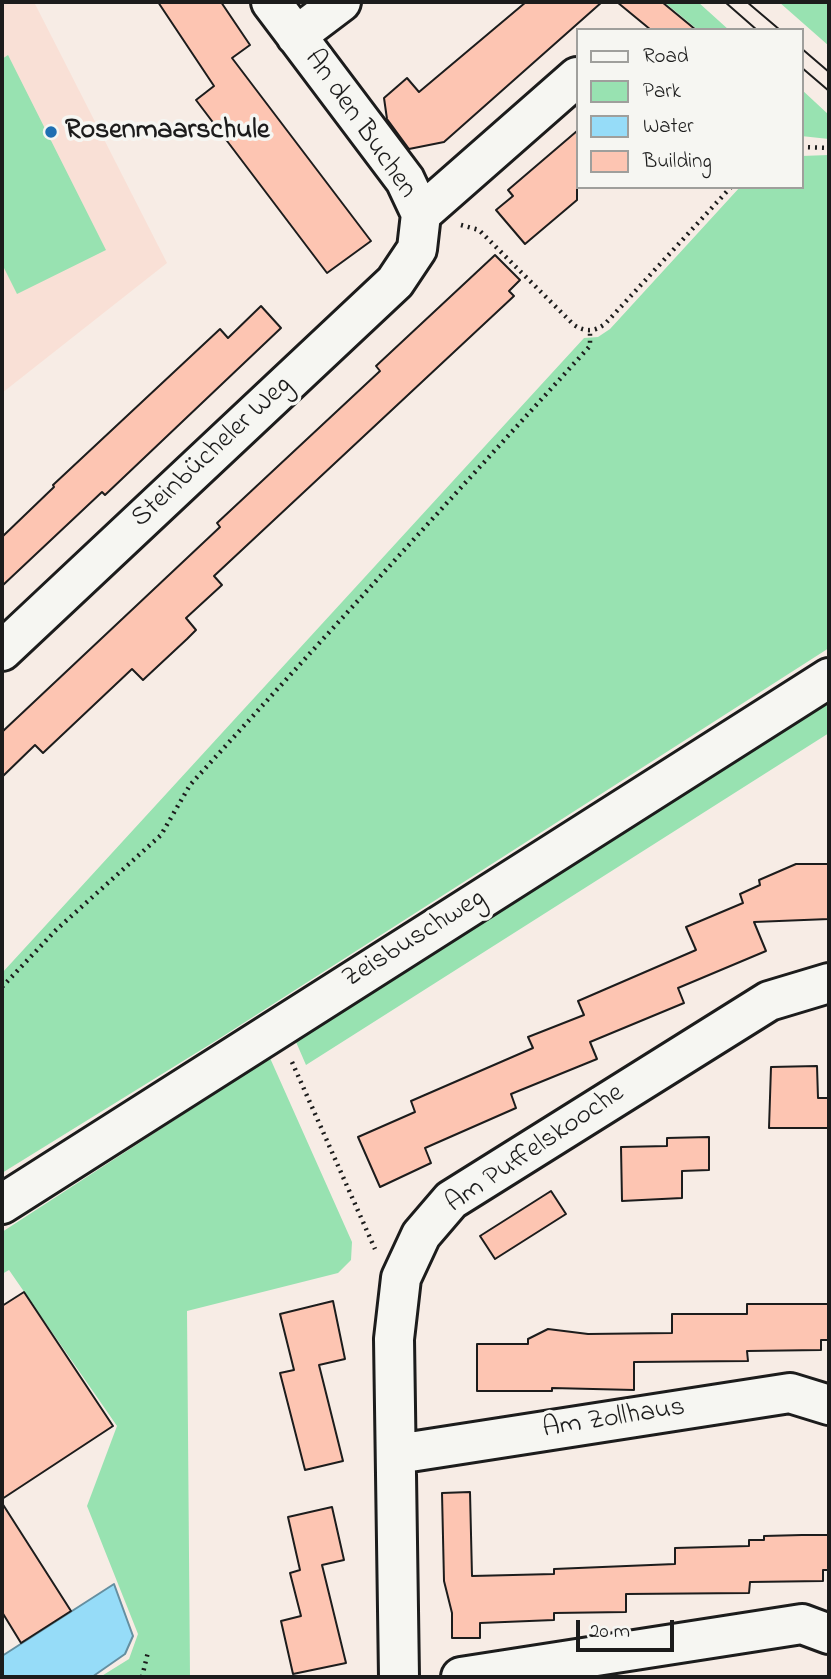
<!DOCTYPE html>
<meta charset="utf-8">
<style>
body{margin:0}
#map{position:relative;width:831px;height:1679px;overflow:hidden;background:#f7ece5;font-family:"Indie Flower",sans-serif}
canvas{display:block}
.frame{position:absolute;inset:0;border:4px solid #1c1c1c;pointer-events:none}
.legend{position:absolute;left:576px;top:28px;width:228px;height:161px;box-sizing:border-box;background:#f6f6f2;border:2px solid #9f9f9c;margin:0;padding:9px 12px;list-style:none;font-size:21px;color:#1c1c1c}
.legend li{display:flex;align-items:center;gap:14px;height:35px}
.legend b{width:35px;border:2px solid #9f9f9c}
.scale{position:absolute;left:576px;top:1620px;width:98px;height:32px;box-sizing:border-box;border:4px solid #1c1c1c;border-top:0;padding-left:9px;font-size:21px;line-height:24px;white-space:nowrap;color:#1c1c1c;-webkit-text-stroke:5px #f6f6f2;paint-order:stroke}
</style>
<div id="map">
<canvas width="831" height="1679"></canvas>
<div class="frame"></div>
<ul class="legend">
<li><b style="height:9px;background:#f6f6f2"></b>Road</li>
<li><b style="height:19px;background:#98e2b1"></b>Park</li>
<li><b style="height:19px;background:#96dcf8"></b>Water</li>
<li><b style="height:19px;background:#fdc5b2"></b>Building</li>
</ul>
<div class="scale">20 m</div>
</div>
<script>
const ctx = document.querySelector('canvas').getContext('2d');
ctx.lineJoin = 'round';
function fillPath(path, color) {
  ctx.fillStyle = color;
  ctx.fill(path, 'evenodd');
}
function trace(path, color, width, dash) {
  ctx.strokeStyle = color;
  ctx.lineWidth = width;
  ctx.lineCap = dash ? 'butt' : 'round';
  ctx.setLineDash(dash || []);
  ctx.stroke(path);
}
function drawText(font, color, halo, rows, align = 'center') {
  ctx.font = font + ' "Indie Flower",sans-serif';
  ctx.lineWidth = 7;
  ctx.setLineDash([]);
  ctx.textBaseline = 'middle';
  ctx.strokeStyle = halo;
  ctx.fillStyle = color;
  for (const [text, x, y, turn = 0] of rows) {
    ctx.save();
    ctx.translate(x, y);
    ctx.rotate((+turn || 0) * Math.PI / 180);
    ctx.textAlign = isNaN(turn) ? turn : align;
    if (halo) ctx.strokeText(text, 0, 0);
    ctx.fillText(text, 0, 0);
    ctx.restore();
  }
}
fillPath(new Path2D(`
 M2,2h32l133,261 -165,130z`), '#f9e0d6');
fillPath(new Path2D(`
 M664,2h34l31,28h-31z
 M779,2h50v44z
 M8,55l98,195 -89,44 -15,-30v-205z
 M801,89l28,26v24l-28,-3z
 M829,155v493l-612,392 -215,133v-200l582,-635 14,-1 12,-8 130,-142h61v-31z
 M829,694v39l-523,332 -13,-30z
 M270,1058l82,184 -1,18 -13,13 -151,38 3,366h-90l29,-18 9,-25 -51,-128 30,-80 -108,-156 -7,4v-42z`), '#98e2b1');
const water = new Path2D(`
 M114,1584l19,52 -8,18 -33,23h-90v-21z`);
fillPath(water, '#96dcf8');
trace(water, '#658fa0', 2);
const building = new Path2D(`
 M158,2h63l29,43 -18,13 139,183 -44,32 -131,-173 18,-14z
 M526,2h76l-158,140 -35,7 -22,-30 -3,-21 23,-20 12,14z
 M617,2h45l34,28h-45z
 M577,131v69l-52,44 -29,-34 17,-14 -5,-6z
 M495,255l25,25 -11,11 5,5 -300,280 8,9 -36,33 10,12 -9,9 -44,41 -11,-11 -89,84 -8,-8 -33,32v-45l218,-205 -3,-4 163,-152 -4,-5z
 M261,306l20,22 -176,167 -3,-3 -100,94v-49l52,-50 -1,-2 167,-156 8,9z
 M796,864h33v55l-75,3 12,29 -88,37 6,15 -94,39 7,17 -86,35 5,14 -91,40 6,15 -51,24 -22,-50 57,-25 -4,-11 122,-53 -5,-11 56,-22 -6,-14 118,-51 -10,-23 57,-24 -3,-9 20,-9 -1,-5z
 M817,1066l1,32h11v30h-60l2,-61z
 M709,1137v33l-27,1v27l-60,3 -1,-54 46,-1v-8z
 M551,1191l15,23 -71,45 -15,-23z
 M24,1292l89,134 -111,73v-193z
 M333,1301l12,58 -26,6 24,96 -38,9 -25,-97 14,-3 -14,-56z
 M747,1304h82v36h-8v10l-74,1 1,10 -114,1v28l-82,-2v3h-75v-47h51v-5l20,-10 40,5 84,-1v-19h75z
 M470,1492l2,84 82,-2v-5l121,-5v-16l74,-2v-6h15v-4l38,-1h27v35h-6v11l-73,1 -1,11 -123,1v18l-72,1v7l-74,3v15h-28v-25l-8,-32 -2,-88z
 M2,1503l69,108 -50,32 -19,-31z
 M332,1507l12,53 -22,5 24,98 -53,11 -12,-53 20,-5 -11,-43 10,-3 -12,-53z`);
fillPath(building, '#fdc5b2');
trace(building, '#1c1c1c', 2);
const minor = new Path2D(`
 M296,36l45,-34
 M421,214l156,-137
 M2,651l393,-369 22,-33 4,-35 -16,-34 -134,-178
 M2,1204l827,-526
 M397,1454l393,-61 39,12
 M399,1677l-5,-338 7,-61 20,-43 30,-35 318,-199 60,-18
 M461,1677l341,-53 27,10`);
trace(minor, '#1c1c1c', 44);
trace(new Path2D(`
 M801,147l28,1
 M461,225l18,5 95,95c11,7 20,7 31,-1l126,-137
 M2,987l54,-57 105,-95 29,-50 400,-439v-15
 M292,1062l83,187
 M142,1677l6,-25`), '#1c1c1c', 4.5, [2, 5]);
trace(minor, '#f6f6f2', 38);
trace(new Path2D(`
 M725,2l32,28
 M747,2l33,28
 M801,48l28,24
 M801,67l28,24`), '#1c1c1c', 2);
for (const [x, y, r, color] of [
 [51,132,7,"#1f6fb2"]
]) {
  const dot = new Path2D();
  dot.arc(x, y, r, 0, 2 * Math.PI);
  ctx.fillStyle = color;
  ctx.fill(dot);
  trace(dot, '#f6f6f2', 2.5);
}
drawText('28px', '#1c1c1c', '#f6f6f2', [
 ["An den Buchen",359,125,55],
 ["Steinbücheler Weg",213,453,-43],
 ["Zeisbuschweg",415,940,-32],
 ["Am Puffelskooche",536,1150,-34],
 ["Am Zollhaus",614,1420,-9]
]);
drawText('bold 28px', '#1c1c1c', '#f6f6f2', [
 ["Rosenmaarschule",65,132]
], 'left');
</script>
